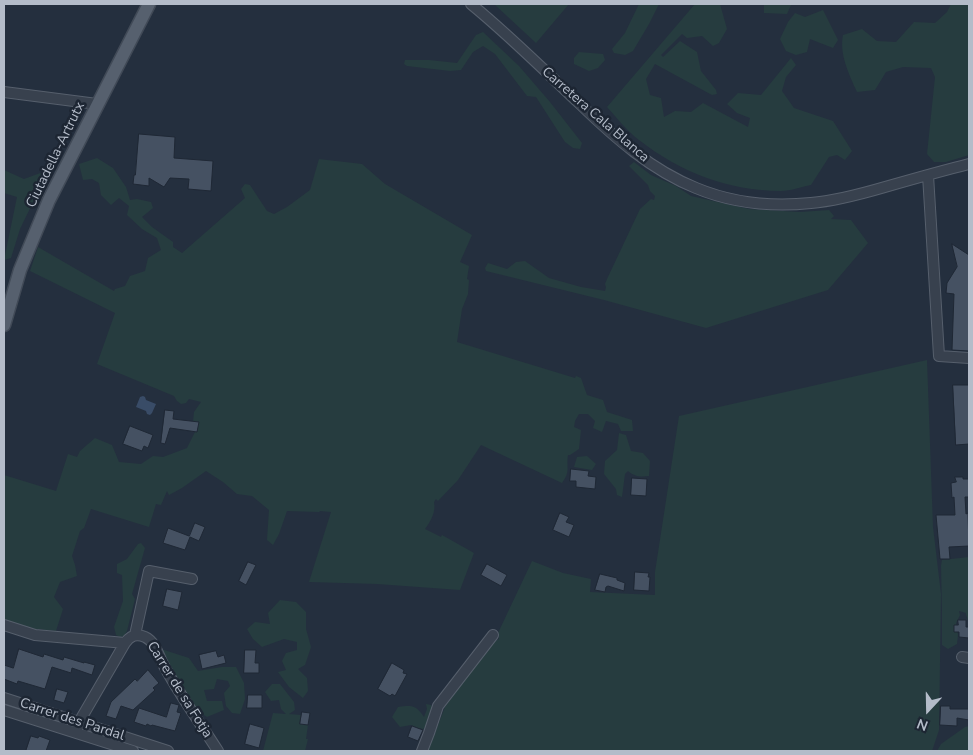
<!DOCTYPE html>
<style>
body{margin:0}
#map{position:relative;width:973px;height:755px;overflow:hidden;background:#242f3e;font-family:"Nunito Sans",sans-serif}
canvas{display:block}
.frame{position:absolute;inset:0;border:5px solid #b4bcc9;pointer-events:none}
.north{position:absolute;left:903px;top:685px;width:50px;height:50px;-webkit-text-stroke:4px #1d2633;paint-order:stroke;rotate:201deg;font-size:14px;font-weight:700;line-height:20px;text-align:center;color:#b4bcc9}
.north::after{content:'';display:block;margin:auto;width:18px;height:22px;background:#b4bcc9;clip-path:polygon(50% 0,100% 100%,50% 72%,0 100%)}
</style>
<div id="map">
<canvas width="973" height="755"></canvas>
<div class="frame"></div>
<div class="north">N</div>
</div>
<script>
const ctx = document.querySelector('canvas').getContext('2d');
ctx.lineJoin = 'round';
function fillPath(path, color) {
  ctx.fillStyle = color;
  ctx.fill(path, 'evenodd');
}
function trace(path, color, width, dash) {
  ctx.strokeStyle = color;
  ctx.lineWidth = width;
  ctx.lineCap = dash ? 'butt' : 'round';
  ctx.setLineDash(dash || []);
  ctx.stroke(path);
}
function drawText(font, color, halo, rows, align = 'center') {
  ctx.font = font + ' "Nunito Sans",sans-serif';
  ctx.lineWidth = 5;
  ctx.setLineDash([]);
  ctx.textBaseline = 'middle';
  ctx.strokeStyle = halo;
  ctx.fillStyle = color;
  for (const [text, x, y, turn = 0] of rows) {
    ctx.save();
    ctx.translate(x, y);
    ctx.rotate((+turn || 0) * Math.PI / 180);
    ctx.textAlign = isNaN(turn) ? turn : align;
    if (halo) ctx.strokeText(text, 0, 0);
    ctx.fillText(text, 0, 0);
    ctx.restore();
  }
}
fillPath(new Path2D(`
 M494,4h75l-33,39z
 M639,4h20l-10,20 -16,27 -8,4 -11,-2 -2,-4 13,-16z
 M695,4h25l7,25 -8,14 -6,3 -11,-10 -15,2 -5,-4 -21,21 2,2 17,-16 17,11 4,19 15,19 1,4 -5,1 -57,-31 -9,15 4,16 11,3 3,19 11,-6 16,1 12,-9 45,24 2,-9 -13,-5 -10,-9 11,-11 23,2 30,-37 5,7 -10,12 -4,14 12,17 39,13 19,30 -7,9 -8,-5 -8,2 -18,28c-10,2 -21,6 -30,6 -53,0 -101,-19 -142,-51 -12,-9 -22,-22 -32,-33z
 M764,4h26l1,1 -4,9 -23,-1z
 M951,4h18v151l-23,7h-12l-7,-8 8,-77 -4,-9 -28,-1 -17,5 -11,18 -18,2c-8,-18 -18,-38 -14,-57l19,-6 15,12 19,1 18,-20 21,1 12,-11z
 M823,10l15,30 -5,8 -23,-9 -3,13 -11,3 -10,-4 -6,-12 8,-17 7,-9 10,4z
 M483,32l36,34 31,36 32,41 -2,6 -7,-1 -8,-6 -29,-45 -9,-1 -32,-42 -12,-8 -10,6 -12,18 -11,1 -43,-5 -3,-2 1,-4h24l28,3 19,-28z
 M579,52l24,2 2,6 -7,8 -9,3 -15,-7v-6z
 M56,147l5,5 -24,42 -17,35 -9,29 -7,2 13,-63 -13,-4v-23l20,9 19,-7z
 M97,158l16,10 13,19 4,13 7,-1 14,3 2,6 -11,9 10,10 21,15v5l9,6 63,-55 -4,-9 4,-5 5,1 17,26 7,3 13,-7 23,-17 9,-31 43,5 23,20 87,51 -12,27 9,4 -2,13 2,1 -1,14 -6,15 -5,33 118,36 1,-2 5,2 6,17 16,5 4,12 25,8 1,11h-12l-3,-7 -12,-3 -4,11 -9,-4 2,-7 -7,-7h-9l-4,7 -1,6 7,3 -2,19 -9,6h-2c-2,13 3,16 -6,28l-81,-38 -23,35 -20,21 -2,-2 -2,3c2,10 -3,19 -9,27l16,8 1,-2 32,18 -14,37 -83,-6 -68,-2 22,-70 -11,-1 -1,1 -32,-1 -8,23 -6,11 -6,-5 2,-30 -17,-14 -15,-2 -14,-12 -17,-11 -24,17 -13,7 -2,-4 -6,14 -5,-1 -7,23 -58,-18 -7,19 -4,3 -8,25 3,9 2,11 -17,6 -6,15 9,12 -7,22 -21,-2 -31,-9v-145l52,16 12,-37 9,3 3,-6 15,-13 17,7 7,17 22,2 12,-8 10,1 24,-9 8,-16h2l1,-9 -5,-1 1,-10 7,-10 -12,-3 -3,4 -5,1 -4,-3 -3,-5 -77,-32 18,-51 -85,-42 8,-24 76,44 1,-2 10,-3 5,-10 15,-5 3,-13 13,-8 -4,-12 -15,-9 -15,-14 2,-9 -10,-8 -8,7 -10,-10 -2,-12 -7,-4 -9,1 -4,-16z
 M634,162l17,13 25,11 15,10 58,13 51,3 29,-2 5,6 -3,3 20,1 17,23 -40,47 -122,38 -102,-28 -118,-29 -1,-3 3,-5 19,6 9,-7 9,-1 24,17 32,9 24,4 1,-4 -1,-3 2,-5 33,-70 11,-10 3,1 1,-4 -5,-5 -2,-6 -19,-19z
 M927,360l6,167 8,67 -2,136 -7,21h-504l17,-44 12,-18 26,-33 8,-13 8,-4 -1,-6 34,-72 31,12 28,6 -1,13 65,3v-23l24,-156z
 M619,433l7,2 5,16 12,2 7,8 -1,15c-8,1 -14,1 -21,-5l-3,3 -3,23 -5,-2 -1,-6 -12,-15 1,-13 12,-11z
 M587,456l9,8 -4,6 -18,-3 3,-10z
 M141,543l4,5 -13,46 3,5 -8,32 -3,5 -4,1 -4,-2 -2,-8 9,-26 -1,-26 -5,-2v-9l10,-5 11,-15z
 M969,557v67l-3,-10v-1l-7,-2 1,4 -4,8 2,12 -1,9 -9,5 -6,-4v-34l-1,-45 1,-6z
 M280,600l16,2 10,10v17l5,18 -6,18 -7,4 9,9 1,13 -5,7 -14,-11 -11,-15 8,-2 -4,-9 4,-8 11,-3v-8l-13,-3 -22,8 -9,-8 -6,-10 8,-7 15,2 -2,-11z
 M161,649l28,9 9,13 24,-4h14l8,16 1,16 -5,15 -8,-1 -6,-7 -2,-13 6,-7 -2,-5 -11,-2 -3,10 -10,1 3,11h15l2,9 -17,7c-23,-13 -36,-46 -46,-68z
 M272,684h8l14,18 1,8 -6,4 12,1 -1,8 8,2 -2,14h2l-3,12h-42l10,-38 13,1 -5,-5 -2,-9 -8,1 -6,-9z
 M426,704l5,1 3,7 -3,11 -8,6 -5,-1 -7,-3 -11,2 -8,-10 6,-10c14,-2 18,-2 26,10l3,-8z
 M969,726v25h-32l4,-7 24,-17z`), '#263c3f');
fillPath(new Path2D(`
 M143,396l2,1 1,3 10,4 -4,9 -2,2 -3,-1 -1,-3 -10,-4 4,-10z`), '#394c67');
const building = new Path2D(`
 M139,134l36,3 -1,21 39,3 -2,30 -23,-2 1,-10 -19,-1 -6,9 -15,-9v8l-16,-2 1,-9h1z
 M952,244l17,11v96l-17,-1 2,-56 -8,-1 1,-10 10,-16z
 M953,385h16v59l-13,1z
 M165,410l9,1 -1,8 26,3 -2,10 -27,-4 -5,16 -4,-1z
 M130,426l23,9 -5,13 -4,-2 -2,5 -19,-7z
 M571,469l18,2 -1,5 8,1 -1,12 -19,-2v-6h-6z
 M955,477h8v2h6v18h-4l1,17 2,-1 1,33 -20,1 1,12h-10l-4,-44h19l-1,-18 -2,1 -1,-15 5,-1z
 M632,478l15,1 -1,17 -15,-1z
 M560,513l9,4 -3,5 8,3 -5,12 -16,-7z
 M195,523l10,4 -6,14 -9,-4 -5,13 -22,-7 5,-15 21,8z
 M248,562l8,3 -10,20 -7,-4z
 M487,564l20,11 -6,11 -20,-11z
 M635,572l14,1 -1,4h2l-1,14 -15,-1z
 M600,574l17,4v2l8,3 -1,8 -16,-5 -2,1 -1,5 -10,-2z
 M167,589l15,3 -4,18 -15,-4z
 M958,620h8v7h3v11l-10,-1v-5h-5v-7h4z
 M19,649l24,8 1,-3 19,6 1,-3 20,6v-1l11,3 -3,10 -20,-7 -1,5 -19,-6 -7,22 -27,-8 -1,3 -13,-5v-14l9,3z
 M245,650h11l-1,13h4v10h-15z
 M216,651l2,6 6,-2 2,8 -24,6 -3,-14z
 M392,663l12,7 -1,3 4,1 -12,22 -3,-2 -2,2 -12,-7z
 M148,670l11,13 -6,5 2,2 -22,20 -12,-4 -5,13 -10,-3 5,-14 24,-23 2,2z
 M57,689l11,3 -4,11 -10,-3z
 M248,695h14v13h-15z
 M171,703l8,2 -2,7 4,1 -6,18 -23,-6 -1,1 -4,-2 -1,2 -12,-4 5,-14 27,9z
 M941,706h9v3h19v11l-12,-2v8l-17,-1z
 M302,712l8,1 -2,12 -8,-1z
 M250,724l14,4 -5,20 -14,-4z
 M412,726l11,4 -5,11 -10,-4z
 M31,736l7,2 1,-2 11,4 -4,11h-20z`);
fillPath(building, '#455162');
trace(building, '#1f2835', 1);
const minor = new Path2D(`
 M471,4c38,31 73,66 109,100 34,33 71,66 116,84 36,15 76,19 115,15 25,-2 50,-9 74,-16 28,-8 56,-16 84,-23
 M4,92l93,12
 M928,175l11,181 30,2
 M4,625l31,10 90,8
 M135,635l14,-64 43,8
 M962,657l7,1
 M4,698l164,53
 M4,710l129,41
 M76,733l3,-11 46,-79c5,-7 11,-10 20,-6 9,4 13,16 17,25 16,31 37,59 56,89
 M422,751l7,-18 9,-27 55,-71`);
const major = new Path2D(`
 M4,325l16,-55 29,-70 100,-196`);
trace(minor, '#565f6c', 12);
trace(major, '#414a57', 15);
trace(minor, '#38414e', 10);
trace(major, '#56606e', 12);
drawText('14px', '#b4bcc9', '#1d2633', [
 ["Carretera Cala Blanca",595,115,41],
 ["Ciutadella-Artrutx",56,155,-64],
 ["Carrer de sa Fotja",179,690,58],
 ["Carrer des Pardal",72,720,18]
]);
</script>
